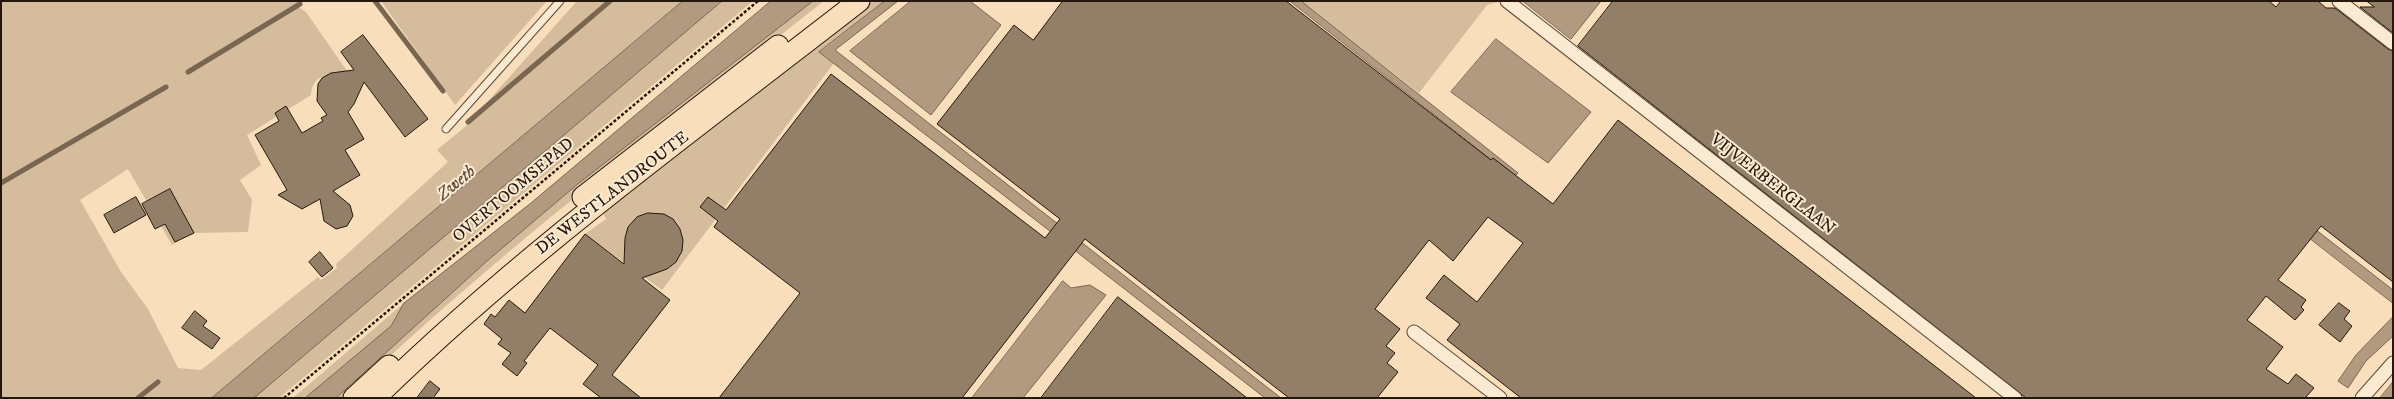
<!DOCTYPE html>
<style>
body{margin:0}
#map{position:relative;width:2394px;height:399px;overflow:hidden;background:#f8deba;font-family:"IM FELL DW Pica",serif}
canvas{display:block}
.frame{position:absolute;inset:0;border:2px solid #26170d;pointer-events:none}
</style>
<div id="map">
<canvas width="2394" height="399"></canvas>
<div class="frame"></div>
</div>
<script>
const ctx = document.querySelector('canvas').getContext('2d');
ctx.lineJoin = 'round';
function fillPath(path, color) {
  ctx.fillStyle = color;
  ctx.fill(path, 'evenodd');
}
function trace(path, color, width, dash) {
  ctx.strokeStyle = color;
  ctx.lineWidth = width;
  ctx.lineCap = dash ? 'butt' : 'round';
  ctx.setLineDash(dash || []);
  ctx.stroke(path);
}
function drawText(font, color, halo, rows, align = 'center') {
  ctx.font = font + ' "IM FELL DW Pica",serif';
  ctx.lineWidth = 4;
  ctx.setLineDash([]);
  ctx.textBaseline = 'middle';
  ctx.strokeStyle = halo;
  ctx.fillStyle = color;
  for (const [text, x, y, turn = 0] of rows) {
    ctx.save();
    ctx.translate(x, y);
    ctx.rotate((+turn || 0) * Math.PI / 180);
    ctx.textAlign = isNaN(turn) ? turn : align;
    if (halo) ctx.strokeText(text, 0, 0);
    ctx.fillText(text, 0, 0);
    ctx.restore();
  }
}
fillPath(new Path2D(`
 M1,1h300l-6,4 11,7 41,59 -6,5c-16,-3 -29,1 -30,19l-64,40 14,30 -21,15 12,20 -4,32 -57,1 -19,12 -44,-76 -48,31 41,72 27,37 30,59 23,2 117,-93 3,3 16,-12 -1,-4 112,-102 -11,-12 28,-23 112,-126h106l-471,397h-211z
 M381,1h166l-92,104z
 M722,1h31l-474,397h-25z
 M813,1h11c-163,128 -329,253 -478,397h-10l151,-137 92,-78z
 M868,1h17l-66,50 15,12 -172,227 -77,-56 21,-15 -4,-8z
 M1301,1h200l-14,4 -68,88z
 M404,303l-13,23 -86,72h-12z`), '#d4bc9d');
const water = new Path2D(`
 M683,1h39l-468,397h-42z
 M771,1h42l-234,182 -92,78 -151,137h-31l86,-72 13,-23 127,-100z
 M885,1h13l-63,49 446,348h-16l-446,-346z
 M911,1h59l31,24 -70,90 -81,-64z
 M1290,1h11l217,172 -4,4z
 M1523,1h78l-30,38z
 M2005,1h18l370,289v13z
 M1496,39l95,73 -43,51 -97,-71z
 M1063,281l8,7 19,-3 16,10 -83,103h-51z
 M2393,317v19l-27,25 -18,27 -10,-7 18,-26z
 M2393,382v16h-13z`);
fillPath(water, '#b19a7f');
trace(water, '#796651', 1);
trace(new Path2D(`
 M375,1l68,90
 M188,72l112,-68
 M468,122l142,-121
 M1,183l165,-96
 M138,398l20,-16`), '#796651', 5);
const building = new Path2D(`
 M1063,1h223l205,159 2,-2 60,46 65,-84 358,278h-455l-74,-58 13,-16 -34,-26 18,-23 33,27 46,-59 -35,-26 -35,44 -24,-21 -54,69 25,20 -14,17 9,7 -8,10 11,9 -21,26h-88l-204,-159 -123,159h-243l81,-105 -86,-66 4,-6 -18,-14 8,-10 18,13 105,-136 214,164 15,-19 -123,-95 77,-99 19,15z
 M1613,1h656l7,6 5,-6h37l8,7h9l53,41 5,2v231l-72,-56 -43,54 28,20 -5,7 3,3 -9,10 -29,-24 -19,24 36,27 -17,22 22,15 8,-10 18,14 -8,9 2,1h-282l-448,-352z
 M2367,1h26v32l-33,-26h14z
 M363,35l65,84 -23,18 -41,-55 -10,22 -6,8 16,27 -19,11 15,25 -27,16 17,14 3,11 -6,10 -11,3 -12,-8 -4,-22 -18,10 -24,-14 9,-5 -32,-55 24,-14 -4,-8 11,-7 16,27 21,-12 -2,-3 6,-3 -10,-14 1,-17 4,-6 9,-5 23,-3 -13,-18z
 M170,189l24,44 -19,9 -10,-18 -10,5 -13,-25z
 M136,197l10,18 -32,18 -10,-18z
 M648,213l16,1 9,5 7,10 3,11 -1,11 -6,11 -9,7 -25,9 28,22 -58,75 29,23h-40l-18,-14 15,-19 -48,-37 -26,33 3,2 -10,13 -15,-12 9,-11 -13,-9 4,-5 -18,-15 7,-10 4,3 14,-17 16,13 60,-79 39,30 1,-26 3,-11 9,-10z
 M320,252l13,16 -11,9 -13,-15z
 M1118,297l129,101h-206z
 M2339,303l11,8 -6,8 8,7 -12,16 -21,-17z
 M195,311l12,10 -4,5 17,12 -8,11 -30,-21z
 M430,381l10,8 -7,9h-16z`);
fillPath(building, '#937e67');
trace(building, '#26170d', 1);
const lane = new Path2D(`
 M446,129l114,-128`);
const street = new Path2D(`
 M1507,1l508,397
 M2339,1l54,42
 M1414,332l86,66
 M2362,398l31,-35`);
const primary = new Path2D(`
 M583,197l195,-151
 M354,398l35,-32
 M375,398c149,-146 320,-269 484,-397`);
trace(lane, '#5a4938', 9);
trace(street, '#5a4938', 15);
trace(primary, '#26170d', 23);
trace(new Path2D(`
 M284,398l474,-397`), '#26170d', 2.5, [3, 2]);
trace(lane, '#faead2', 7);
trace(street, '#faead2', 13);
trace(primary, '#f8deba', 21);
drawText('17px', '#26170d', '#faead2', [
 ["VIJVERBERGLAAN",1772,185,38],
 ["OVERTOOMSEPAD",514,191,-40],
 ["DE WESTLANDROUTE",613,194,-38]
]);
drawText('italic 18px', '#5e4b3b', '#faead2', [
 ["Zweth",457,184,-40]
]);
</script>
